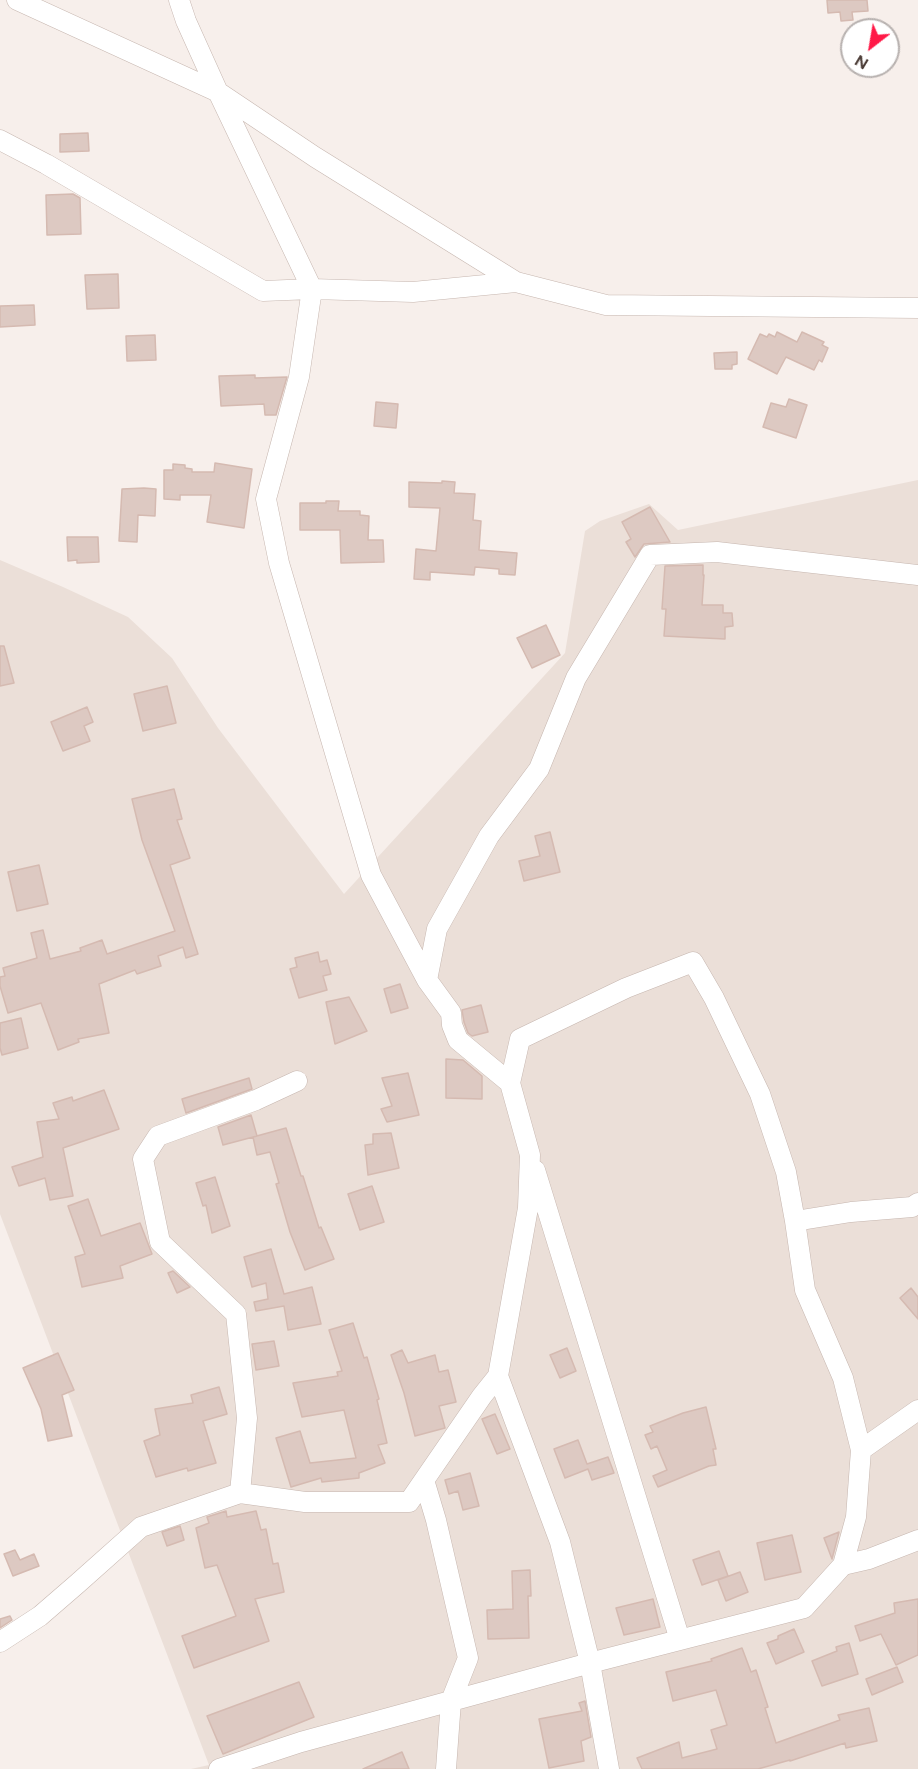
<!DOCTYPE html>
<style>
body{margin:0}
#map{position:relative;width:918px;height:1769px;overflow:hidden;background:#f7efeb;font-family:Figtree,sans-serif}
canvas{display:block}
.north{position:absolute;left:840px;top:18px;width:60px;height:60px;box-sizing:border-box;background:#fff;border:2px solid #b7b1af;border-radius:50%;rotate:211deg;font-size:16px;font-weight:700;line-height:24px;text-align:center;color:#4c3d37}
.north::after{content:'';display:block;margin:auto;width:21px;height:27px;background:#ff1947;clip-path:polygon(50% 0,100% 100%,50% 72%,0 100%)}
</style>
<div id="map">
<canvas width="918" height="1769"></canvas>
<div class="north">N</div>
</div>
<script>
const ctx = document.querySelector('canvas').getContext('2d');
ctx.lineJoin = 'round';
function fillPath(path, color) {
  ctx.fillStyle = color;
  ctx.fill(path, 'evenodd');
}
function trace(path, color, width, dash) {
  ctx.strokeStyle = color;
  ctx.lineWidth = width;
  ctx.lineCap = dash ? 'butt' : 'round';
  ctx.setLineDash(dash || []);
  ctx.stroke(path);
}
fillPath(new Path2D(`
 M918,480v1289h-727l18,-4 -209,-551v-654l63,27 65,30 44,41 46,70 126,166 221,-241 20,-122 15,-10 49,-17 29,26z`), '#ebdfd8');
const building = new Path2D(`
 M827,0h40l1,11 -16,1 1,8 -12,1 -1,-9 -12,1z
 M88,133l1,18 -29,1v-18z
 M73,194l7,4 1,36 -34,1 -1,-40z
 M118,274l1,34 -32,1 -2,-34z
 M34,305l1,20 -35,2v-21z
 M777,332l20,10 5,-10 22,10 -2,3 6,3 -6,14 -3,-2 -5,10 -28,-13 -9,17 -29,-15 12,-25 7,3 2,-3 6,3z
 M155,335l1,25 -29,1 -1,-25z
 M737,352v12l-5,1v4h-17l-1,-16z
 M255,375v3l32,-1 -11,38h-11l-1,-11 -43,2 -2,-30z
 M789,399l18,6 -11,33 -33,-11 8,-24 15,4z
 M376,402l22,2 -2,24 -22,-2z
 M215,463l37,6 -8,59 -37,-6 4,-27h-31v5l-16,-1v-29h9v-6l12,1v3l7,1v3h22z
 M442,481l13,1 -1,11 21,1 -2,26 8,1 -2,29 38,3 -2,22 -16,-1v-5l-24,-2 -1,8 -44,-3v8l-16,-1 2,-30 20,2 4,-43 -31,-1v-25l33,1z
 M144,488l12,1 -1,27 -17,-1 -1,27 -18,-1 3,-52z
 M326,501h13l-1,10h22v4l9,1 -1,24h15l1,22 -43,1 -1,-33h-40v-27h26z
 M650,507l20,35 -26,2 -9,13 -9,-15 5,-3 -9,-17z
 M67,537h31l1,25 -22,1v-3l-9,1z
 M703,565v10h1l-2,30h21v8h9l1,13 -8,1v12l-61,-3 2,-27h-4l3,-43z
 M546,625l14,30 -28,13 -15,-30z
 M0,646h4l10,37 -14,3z
 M167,686l9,37 -33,8 -9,-37z
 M87,707l6,15 -9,4 6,15 -27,10 -12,-29z
 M174,789l8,30 -5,1 13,38 -20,7 28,89 -12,4 -3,-11 -25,9 3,10 -24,8 -2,-4 -36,14 10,49 -31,6 1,3 -21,8 -17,-47 -33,10 -8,-27v-9l5,-1 -2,-8 34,-10 -6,-25 12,-3 7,29 31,-8 -1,-3 22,-8 5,14 68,-23 -33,-91 -10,-41z
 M550,832l10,40 -36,9 -5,-20 21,-5 -5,-20z
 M39,865l9,39 -31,7 -9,-39z
 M318,952l2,10 7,-2 4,14 -8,2 4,14 -28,8 -9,-29 7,-2 -2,-9z
 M400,984l8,24 -17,5 -7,-24z
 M349,997l18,34 -32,13 -9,-42z
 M481,1005l7,27 -16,4 -4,-3 -4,-11 -2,-12z
 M21,1018l7,30 -26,7 -2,-7v-25z
 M446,1059l17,1 19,16v23l-36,-1z
 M408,1073l11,42 -32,7 -6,-13 11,-3 -10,-28z
 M249,1078l3,11 -66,24 -4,-14z
 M104,1090l15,39 -56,19 10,48 -23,4 -5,-22 -26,8 -7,-19 31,-10 -6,-35 22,-3 -6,-16 19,-6 1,4z
 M251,1115l6,21 -34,9 -5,-18z
 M286,1128l15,48h2l16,52 2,-1 13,32 -29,11 -15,-38 -14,-48 3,-1 -9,-31 -13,3 -4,-18z
 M391,1133l8,35 -31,7 -3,-30 8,-1v-10z
 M215,1177l15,49 -18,7 -6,-28 -3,1 -7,-23z
 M372,1186l12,36 -24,8 -12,-36z
 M88,1199l13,37 39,-13 12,31 -32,12 3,12 -41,9 -7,-30 10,-3 -17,-48z
 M271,1249l13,45 28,-7 9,37 -33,6 -4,-24 -28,5 -2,-9 14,-3 -2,-16 -14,4 -8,-30z
 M173,1271l17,16 -13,6 -9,-20z
 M911,1288l7,9v22l-18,-21z
 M353,1323l11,35 3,-1 12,42 -2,1 10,43 -9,2 7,18 -26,10v5l-37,4 -1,-4 -30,9 -15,-49 24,-7 10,32 46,-5 -12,-48 -42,7 -9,-34 45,-7 -1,-4 5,-1 -13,-41z
 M274,1341l5,25 -23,4 -4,-26z
 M567,1348l9,23 -16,7 -10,-23z
 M402,1350l6,13 27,-8 4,17 9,-2 8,32 -17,4 6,22 -30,8 -11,-43 -13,-38z
 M58,1353l16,37 -12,5 10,41 -24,5 -7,-32 -18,-41z
 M219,1387l8,27 -24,7 13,42 -28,8 -1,-3 -31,9 -12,-36 16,-6 -5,-26 38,-6 -2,-8z
 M706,1407l10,42h-3l3,16 -7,1 -51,21 -5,-11 14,-6 -10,-24 -6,3 -6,-14 8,-3 -3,-6 33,-13z
 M495,1414l15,35 -13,5 -15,-35z
 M578,1440l9,24 21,-7 6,16 -22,7 -4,-11 -23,9 -11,-29z
 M470,1473l9,33 -16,4 -5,-19 -9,3 -4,-14z
 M226,1511l1,6 29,-6 5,19 5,-1 7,35 5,-1 6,29 -29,7 14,42 -75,27 -12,-32 54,-20 -19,-51 -12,3 -9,-40 13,-5 -2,-6z
 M180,1526l4,14 -17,6 -5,-14z
 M839,1532l-7,27 -8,-21z
 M792,1535l9,37 -36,8 -8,-37z
 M15,1550l5,10 14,-6 5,12 -26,10 -9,-22z
 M719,1551l9,25 -26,9 -9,-25z
 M530,1570l1,26h-3l1,42 -41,1 -1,-29 26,-1 -1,-38z
 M740,1572l8,20 -22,9 -8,-21z
 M653,1599l7,28 -36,8 -8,-27z
 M918,1599v56l-22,10 -15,-31 -21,7 -5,-15 40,-13 -1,-10z
 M10,1616l2,4 -12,8v-9z
 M794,1629l10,23 -28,12 -9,-21 11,-4v-3z
 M849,1643l9,31 -36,12 -10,-25 25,-10 -1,-4z
 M742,1648l9,24 5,-2 12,37 -3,1 11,35 64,-23 -2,-5 31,-7 8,33 -31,7 -1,-5 -55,18v-1l-32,9h-116l-5,-11 42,-16 3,16 35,-9 -6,-19 16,-5 -11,-35 -43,11 -7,-29 46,-11 -1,-2z
 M897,1667l6,15 -31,13 -6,-16z
 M299,1682l15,35 -91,37 -16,-38z
 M585,1701l6,36 -10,4 3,20 -35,7 -10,-49 43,-8 -3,-8z
 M402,1752l7,17h-46z`);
fillPath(building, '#ddc9c2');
trace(building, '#d5bab1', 1.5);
const minor = new Path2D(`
 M17,0l201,92 97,65 201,125
 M179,0l7,21 32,71 94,197 -13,88 -33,122 13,64 92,312 56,105
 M0,140l46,24 217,127 49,-2 101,3 103,-10 90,23 312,3
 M510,1083l10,-44 106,-51 67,-26 21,36 46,96 26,78 9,49 56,-9 61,-5 6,-4
 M535,1170l145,470
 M861,1450l57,-40
 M424,1480l12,40 32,138 -17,43 -5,68
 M240,1493l7,-75 -11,-104 -76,-72 -17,-83 15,-23 98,-36 41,-19
 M843,1565l26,-6 49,-19
 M0,1642l40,-26 37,-32 64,-57 99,-34 65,9h104l73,-106 16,-20
 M219,1769l82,-27 289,-79 214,-55 39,-43 13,-48 5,-67 -18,-72 -38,-88 -10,-69
 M609,1769l-19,-106 -30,-121 -62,-166 30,-168 2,-53 -20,-72 -52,-43 -6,-15 -1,-12 -24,-33 10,-51 52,-93 50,-67 37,-91 74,-123 67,-3 201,23`);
trace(minor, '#c6b6af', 21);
trace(minor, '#fff', 20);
</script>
